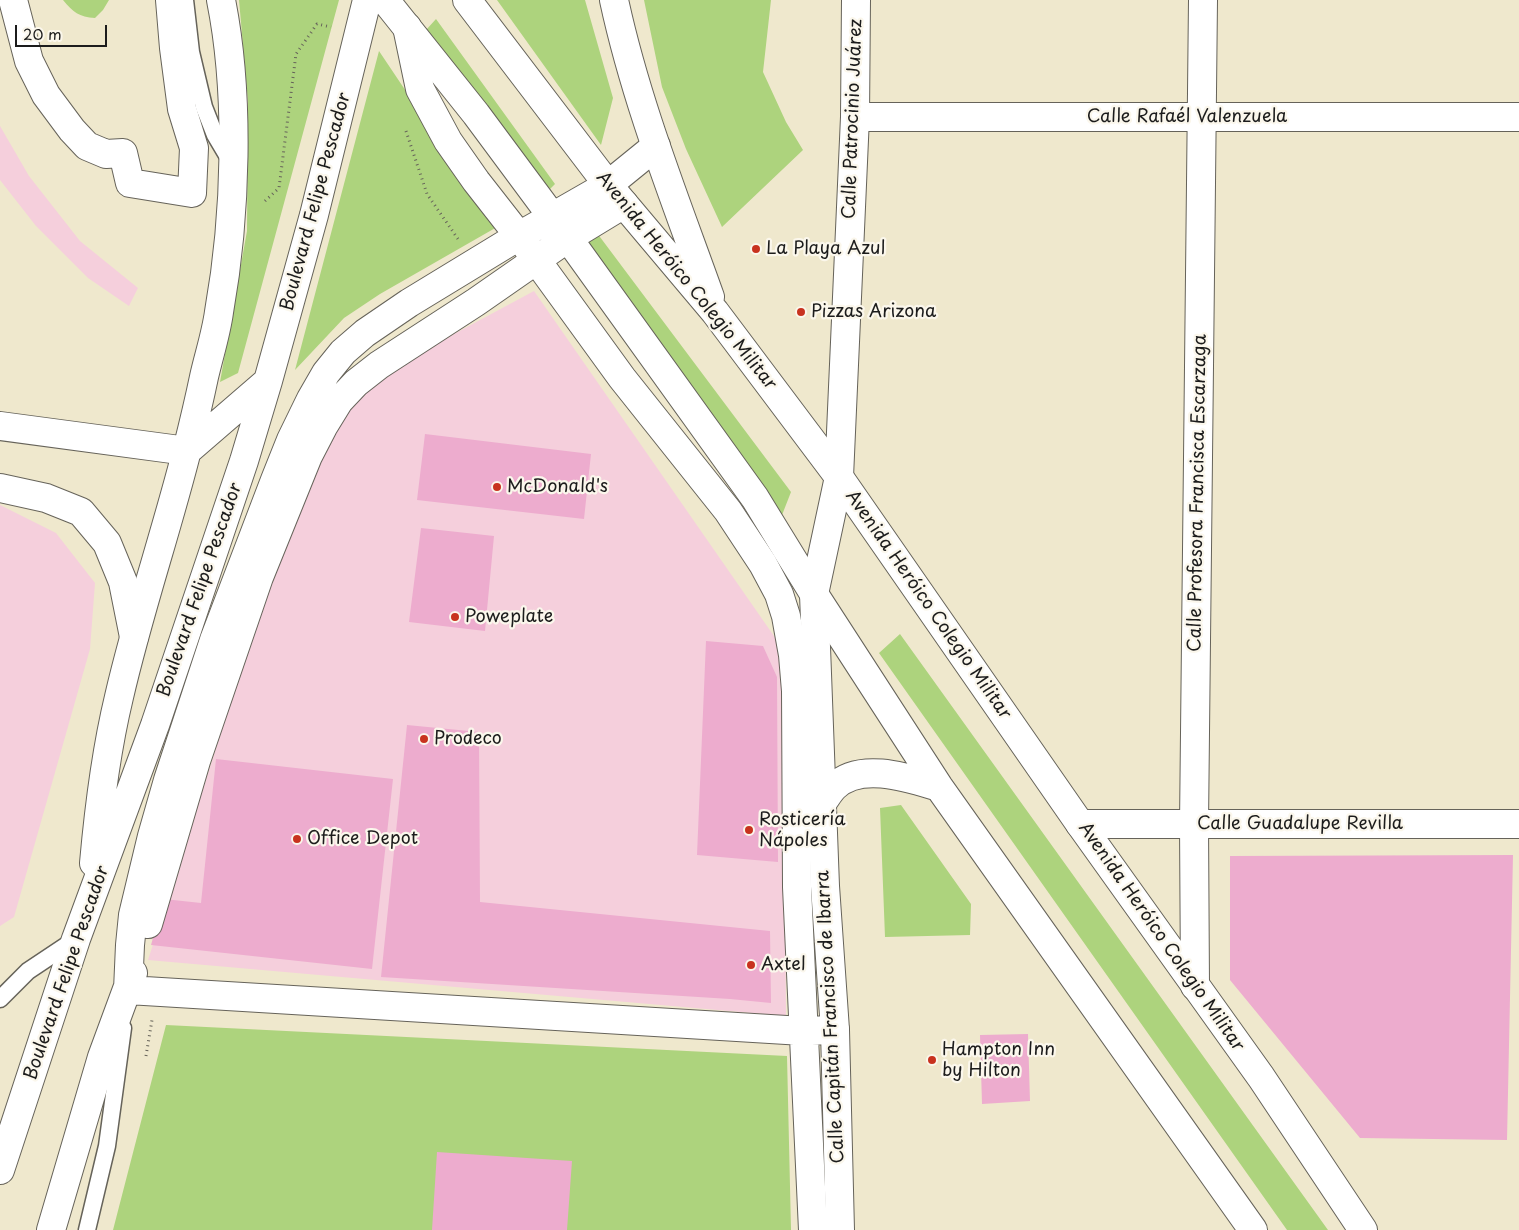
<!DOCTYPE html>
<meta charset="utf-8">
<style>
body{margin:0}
#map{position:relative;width:1519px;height:1230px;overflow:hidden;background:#efe8cd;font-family:"Playpen Sans",sans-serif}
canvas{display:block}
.scale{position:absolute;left:15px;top:25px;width:92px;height:22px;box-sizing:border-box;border:2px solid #1c1c1c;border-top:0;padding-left:6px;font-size:15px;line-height:18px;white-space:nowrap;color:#1c1c1c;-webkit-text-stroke:4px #fbf7ec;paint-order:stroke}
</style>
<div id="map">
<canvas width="1519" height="1230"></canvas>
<div class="scale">20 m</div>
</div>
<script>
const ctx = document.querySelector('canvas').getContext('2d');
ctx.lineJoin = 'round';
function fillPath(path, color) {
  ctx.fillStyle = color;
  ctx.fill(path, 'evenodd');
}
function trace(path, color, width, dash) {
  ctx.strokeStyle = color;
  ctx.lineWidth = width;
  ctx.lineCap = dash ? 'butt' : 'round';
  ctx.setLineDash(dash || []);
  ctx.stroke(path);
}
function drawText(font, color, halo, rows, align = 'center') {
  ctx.font = font + ' "Playpen Sans",sans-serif';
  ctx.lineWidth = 4.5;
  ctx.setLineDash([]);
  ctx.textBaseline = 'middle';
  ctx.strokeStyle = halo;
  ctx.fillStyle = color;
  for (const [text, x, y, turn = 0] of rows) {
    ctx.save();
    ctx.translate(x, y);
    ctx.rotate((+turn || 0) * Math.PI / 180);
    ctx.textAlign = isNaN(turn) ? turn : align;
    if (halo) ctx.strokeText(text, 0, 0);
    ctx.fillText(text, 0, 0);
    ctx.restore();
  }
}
fillPath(new Path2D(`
 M0,126l29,50 51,65 58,47 -9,18 -41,-28 -52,-52 -36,-46z
 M534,291l249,358 3,367 -638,-56 146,-455 48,-95 56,-43 56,-33z
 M0,505l56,28 39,50 -5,66 -76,268 -14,9z`), '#f5cfdc');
fillPath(new Path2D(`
 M63,0h46l-6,10 -8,8c-16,-1 -22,-6 -32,-18z
 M239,0h100l-101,373 -18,9 27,-151 1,-129z
 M497,0h88l28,98 -12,47z
 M644,0h127l-8,72 23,50 17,28 -81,77 -36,-78 -24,-62z
 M436,19l119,165 -10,10 -119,-164z
 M379,51l118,176 -117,67 -36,24 -49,52z
 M597,233l194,259 -9,23 -199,-270z
 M900,634l428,596h-41l-408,-577z
 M901,805l70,99 -1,31 -85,2 -5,-129z
 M166,1025l621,31 4,174h-678z`), '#add37d');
fillPath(new Path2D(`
 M425,434l166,20 -7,65 -167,-19z
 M421,528l73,8 -9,95 -76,-9z
 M706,641l57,5 14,31 1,185 -81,-7z
 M407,725l72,7 1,170 290,29 1,72 -41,-4 -349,-22z
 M216,759l177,20 -21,190 -221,-24 13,-46 37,4z
 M1513,855l-6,285 -147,-2 -130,-158v-124z
 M1028,1034l2,67 -48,3 -2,-69z
 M437,1152l135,9 -5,69h-135z`), '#edacce');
const lane = new Path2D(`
 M185,0l6,52 13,55 11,28 16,27
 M0,999l28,-28 48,-32
 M87,1230l20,-84 16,-118`);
const street = new Path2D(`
 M13,0l16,61 17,34 26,35 15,16 19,8 17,-1 7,30 62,10 2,-45 -12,-39 -8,-61 -4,-48
 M407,27l13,62 28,52 28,40 43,55 103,142 106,133 35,53 16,30 7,22 7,39 3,36 1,196 16,343
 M855,117h664
 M656,146l-48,39 -89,51 -110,67 -44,30 -22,19 -17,21 -15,26 -20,41 -16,40 -61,160 -46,140 -16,56 -19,79 -3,30 -2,45 675,41 32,-1
 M839,477l16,-360 1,-117
 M1080,824h439
 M148,924l48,-163 63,-184 49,-121 15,-29 16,-26 17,-18 23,-18 97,-63 92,-64 56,-34
 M1195,986l-1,-162 9,-824
 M51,1230l51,-173 31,-84`);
const secondary = new Path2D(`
 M0,426l187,25
 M839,477l-25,117 11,292 10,144 5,200
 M0,488l46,10 35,14 26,31 16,39 11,55`);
const primary = new Path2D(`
 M385,0l91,114 92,124 187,260 59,96 125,193 314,443
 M467,0l141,185 107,127 124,165 241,347 181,253 102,153
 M614,0c22,102 61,199 96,297
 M187,451l81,-70
 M822,803c4,-5 7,-11 12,-16 26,-26 75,-9 105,0
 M94,863c5,-56 12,-112 25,-166 19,-83 47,-164 68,-247 6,-24 12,-49 17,-73 5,-22 12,-43 15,-65 17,-95 21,-217 2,-312
 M0,1170l76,-231 79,-214 89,-264 24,-80 46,-166 53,-215`);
trace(lane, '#66635a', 19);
trace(street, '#66635a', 30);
trace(secondary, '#66635a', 30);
trace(primary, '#66635a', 30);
trace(new Path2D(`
 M406,131l21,63 31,45
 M265,201l14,-13 17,-134 21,-30 14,3
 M146,1056l6,-36`), '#66635a', 3, [1, 4]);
trace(lane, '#fff', 16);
trace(street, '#fff', 28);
trace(secondary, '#fff', 28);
trace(primary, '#fff', 28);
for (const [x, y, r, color] of [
 [756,249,5,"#c8321e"],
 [801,312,5,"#c8321e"],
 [497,487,5,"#c8321e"],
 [455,617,5,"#c8321e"],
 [424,739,5,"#c8321e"],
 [749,830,5,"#c8321e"],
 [297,839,5,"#c8321e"],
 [751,965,5,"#c8321e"],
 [932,1060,5,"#c8321e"]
]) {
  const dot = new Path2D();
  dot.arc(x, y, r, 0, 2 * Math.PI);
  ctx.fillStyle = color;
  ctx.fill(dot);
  trace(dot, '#fbf7ec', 2);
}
drawText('18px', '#1c1c1c', '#fbf7ec', [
 ["Calle Rafaél Valenzuela",1187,117],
 ["Calle Patrocinio Juárez",853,119,-88],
 ["Boulevard Felipe Pescador",316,202,-75],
 ["Avenida Heróico Colegio Militar",686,281,51],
 ["Calle Profesora Francisca Escarzaga",1198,493,-89],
 ["Boulevard Felipe Pescador",200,590,-71],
 ["Avenida Heróico Colegio Militar",928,605,55],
 ["Calle Guadalupe Revilla",1300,824],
 ["Avenida Heróico Colegio Militar",1161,937,55],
 ["Boulevard Felipe Pescador",67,973,-71],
 ["Calle Capitán Francisco de Ibarra",831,1017,-93]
]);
drawText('18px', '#1c1c1c', '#fbf7ec', [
 ["La Playa Azul",766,249],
 ["Pizzas Arizona",811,312],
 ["McDonald's",507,487],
 ["Poweplate",465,617],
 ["Prodeco",434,739],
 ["Rosticería",759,820],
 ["Nápoles",759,841],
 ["Office Depot",307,839],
 ["Axtel",761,965],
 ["Hampton Inn",942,1050],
 ["by Hilton",942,1071]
], 'left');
</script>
